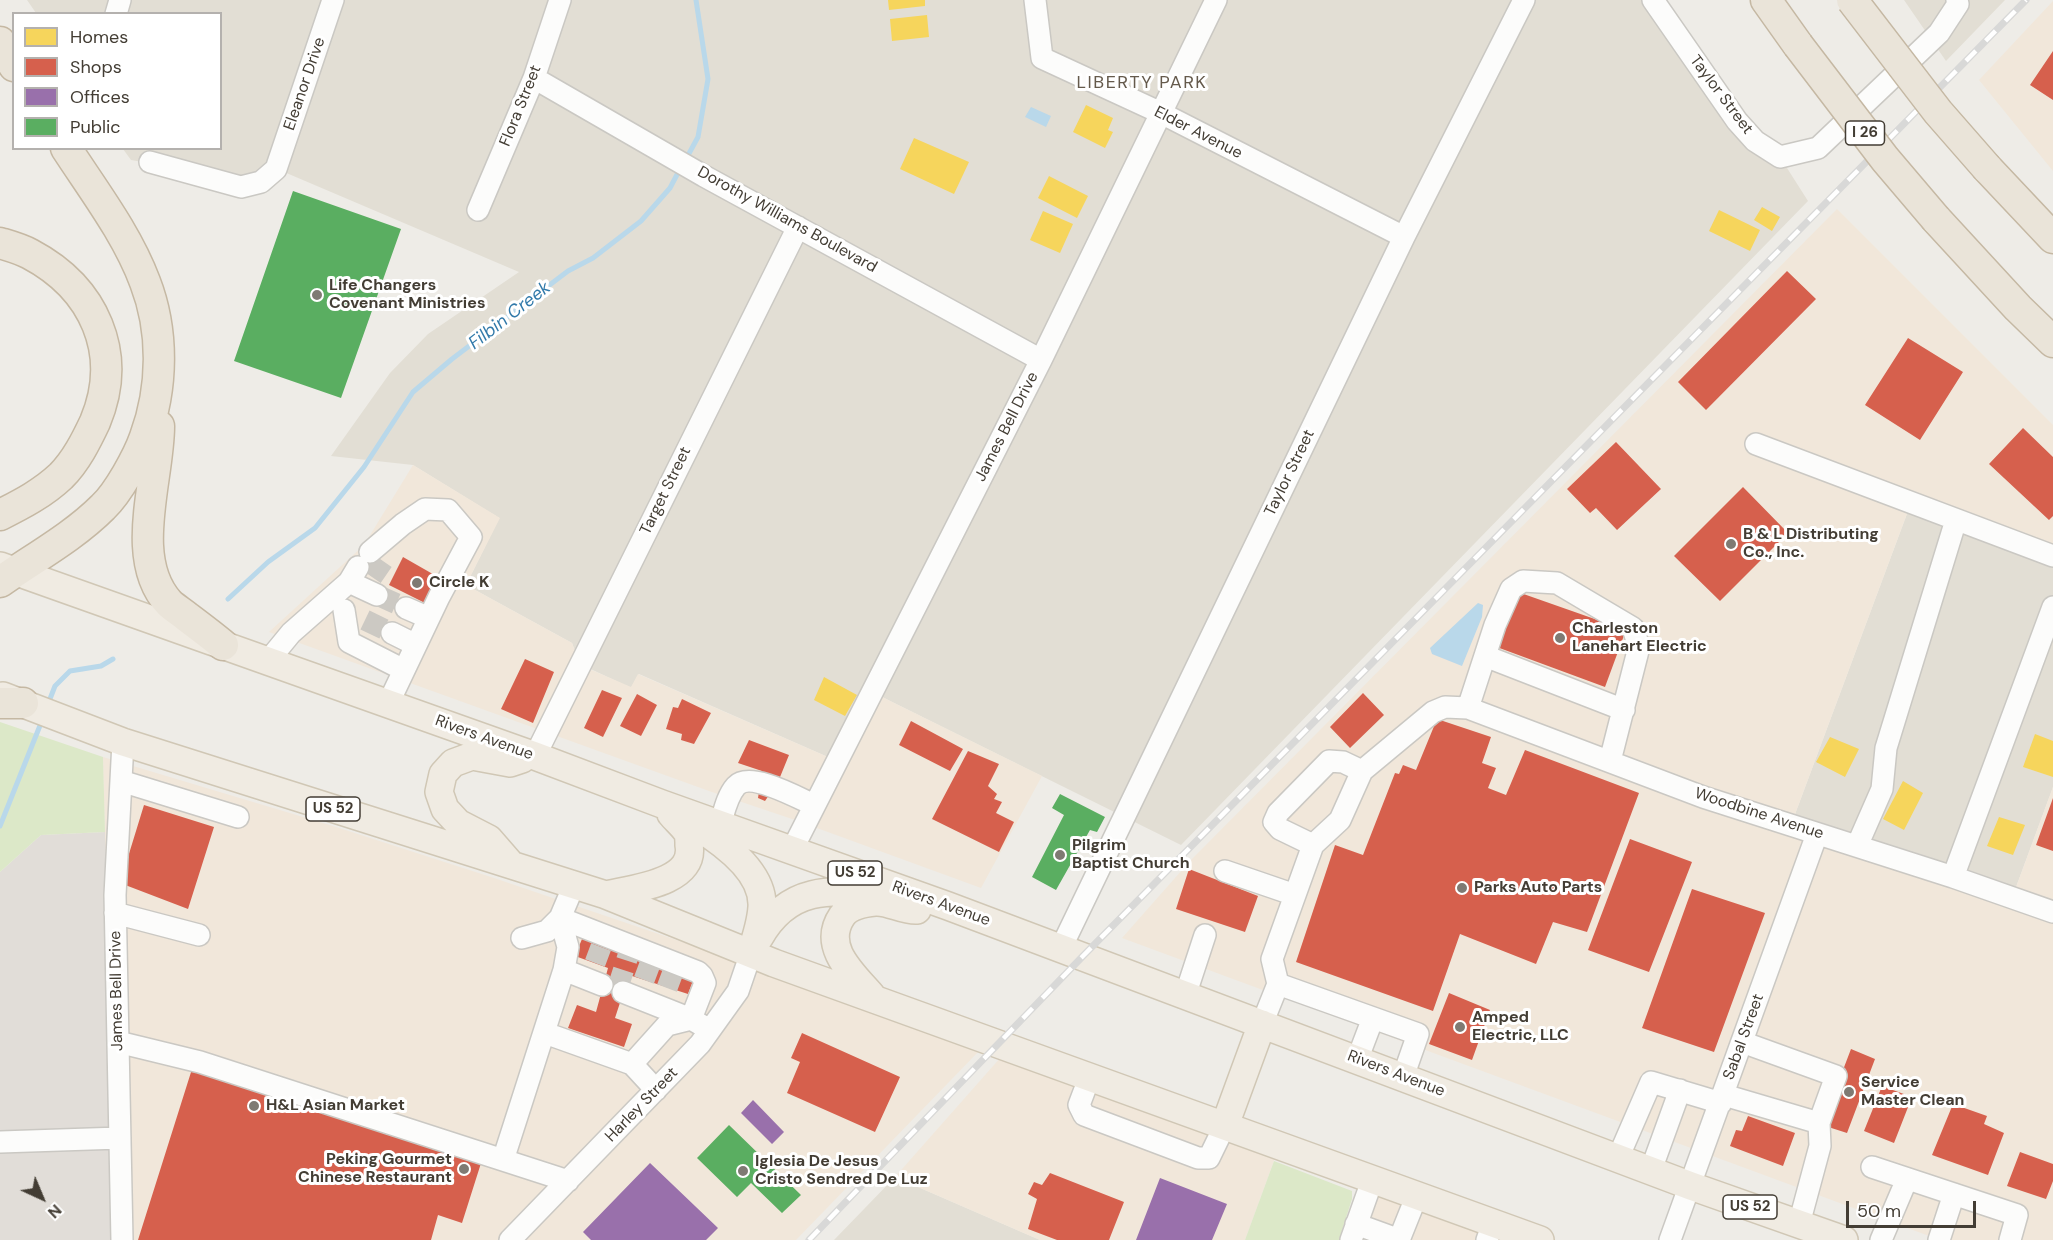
<!DOCTYPE html>
<style>
body{margin:0}
#map{position:relative;width:2053px;height:1240px;overflow:hidden;background:#eeece7;font-family:"DM Sans",sans-serif}
canvas{display:block}
.legend{position:absolute;left:12px;top:12px;width:210px;height:138px;box-sizing:border-box;background:#fff;border:2px solid #b4b1ae;margin:0;padding:8px 10px;list-style:none;font-size:18px;color:#433d34}
.legend li{display:flex;align-items:center;gap:12px;height:30px}
.legend b{width:30px;border:2px solid #b4b1ae}
.north{position:absolute;left:12px;top:1168px;width:60px;height:60px;-webkit-text-stroke:4px #fff;paint-order:stroke;rotate:136deg;font-size:16px;font-weight:700;line-height:24px;text-align:center;color:#433d34}
.north::after{content:'';display:block;margin:auto;width:21px;height:27px;background:#433d34;clip-path:polygon(50% 0,100% 100%,50% 72%,0 100%)}
.scale{position:absolute;left:1846px;top:1201px;width:130px;height:27px;box-sizing:border-box;border:3px solid #433d34;border-top:0;padding-left:8px;font-size:18px;line-height:21px;white-space:nowrap;color:#433d34;-webkit-text-stroke:4px #fff;paint-order:stroke}
</style>
<div id="map">
<canvas width="2053" height="1240"></canvas>
<ul class="legend">
<li><b style="height:16px;background:#f6d55c"></b>Homes</li>
<li><b style="height:16px;background:#d6604d"></b>Shops</li>
<li><b style="height:16px;background:#9970ab"></b>Offices</li>
<li><b style="height:16px;background:#5aae61"></b>Public</li>
</ul>
<div class="north">N</div>
<div class="scale">50 m</div>
</div>
<script>
const ctx = document.querySelector('canvas').getContext('2d');
ctx.lineJoin = 'round';
function fillPath(path, color) {
  ctx.fillStyle = color;
  ctx.fill(path, 'evenodd');
}
function trace(path, color, width, dash) {
  ctx.strokeStyle = color;
  ctx.lineWidth = width;
  ctx.lineCap = dash ? 'butt' : 'round';
  ctx.setLineDash(dash || []);
  ctx.stroke(path);
}
function drawText(font, color, halo, rows, align = 'center') {
  ctx.font = font + ' "DM Sans",sans-serif';
  ctx.lineWidth = 6;
  ctx.setLineDash([]);
  ctx.textBaseline = 'middle';
  ctx.strokeStyle = halo;
  ctx.fillStyle = color;
  for (const [text, x, y, turn = 0] of rows) {
    ctx.save();
    ctx.translate(x, y);
    ctx.rotate((+turn || 0) * Math.PI / 180);
    ctx.textAlign = isNaN(turn) ? turn : align;
    if (halo) ctx.strokeText(text, 0, 0);
    ctx.fillText(text, 0, 0);
    ctx.restore();
  }
}
fillPath(new Path2D(`
 M27,0h1626l84,121 43,36 28,44 -627,644 -309,-153 -35,69 -198,-87 -8,14 -51,-24 -8,-21 -106,-58 33,-67 -86,-53 -82,-9 59,-83 38,-39 91,-62 -242,-103 -16,13 -130,-22 -8,-11 97,-1v-134l-184,-1z
 M1904,0h101l-59,61z
 M1911,503l142,53v231l-41,111 -221,-73z
 M895,1177l145,63h-206z`), '#e2ded4');
fillPath(new Path2D(`
 M2053,1v170l-74,-91z
 M1837,209l216,216v131l-142,-53 -120,322 221,73 41,-111v453h-113l-818,-302 68,-77z
 M413,465l87,53 -34,67 106,58 8,22 51,22 7,-13 199,87 35,-69 170,84 -61,112 -186,-68 -86,-29 -440,-159 95,-87z
 M103,757l230,69 161,52 253,86 233,86 -184,190h-682z
 M1001,1057l274,101 -30,82h-205l-145,-63z
 M1367,1192l20,8 112,40h-148z`), '#f1e7da');
fillPath(new Path2D(`
 M105,832l10,408h-115v-368l41,-37z`), '#e1ddd8');
fillPath(new Path2D(`
 M0,722l103,35 2,75 -64,3 -41,37z
 M1274,1161l78,30v8l-13,41h-94z`), '#dce8c8');
fillPath(new Path2D(`
 M1031,107l20,9 -5,11 -21,-10z
 M1478,603l5,2 -1,12 -20,49 -30,-12 -2,-6z`), '#b9d8ea');
fillPath(new Path2D(`
 M888,0h37v6l-36,4z
 M927,15l2,22 -37,4 -2,-22z
 M1086,105l27,13 -5,12 5,2 -8,16 -32,-16z
 M914,138l55,24 -15,32 -54,-25z
 M1049,176l39,20 -11,22 -39,-20z
 M1762,207l18,10 -8,14 -18,-11z
 M1719,210l41,20 -10,21 -41,-20z
 M1043,211l30,13 -13,29 -30,-13z
 M824,677l33,18 -12,21 -31,-16z
 M2035,734l18,7v36l-30,-10z
 M1830,737l29,12 -14,28 -29,-15z
 M1903,781l20,12 -19,37 -21,-11z
 M1999,817l26,8 -12,30 -26,-9z`), '#f6d55c');
fillPath(new Path2D(`
 M2053,51v49l-23,-15z
 M1787,271l29,28 -110,111 -28,-28z
 M1908,338l55,34 -43,68 -55,-35z
 M2023,428l30,29v59l-4,4 -60,-56z
 M1616,442l45,47 -44,41 -21,-22 -6,5 -23,-24z
 M1743,487l45,46 -68,68 -46,-45z
 M403,557l42,24 -14,25 -42,-21z
 M1515,591l111,39 -21,57 -111,-41z
 M525,659l29,13 -21,51 -32,-14z
 M602,690l20,8 -19,39 -19,-9z
 M1363,693l21,22 -34,33 -20,-21z
 M637,694l20,11 -16,31 -21,-10z
 M682,699l29,14 -17,31 -13,-4 1,-6 -16,-5 7,-22 5,1z
 M1437,719l54,18 -9,26 14,5 -8,20 18,7 19,-45 114,43 -52,139 -34,-10 -17,42 -76,-30 -27,77 -137,-49 39,-117 28,10 32,-82 4,1 4,-9 13,5z
 M911,721l52,28 -13,22 -51,-26z
 M749,740l40,15 -11,27 -13,19 -7,-3 4,-27 -24,-8z
 M968,751l31,13 -11,22 9,8 -3,5 8,3 -6,11 18,9 -15,30 -67,-33z
 M2053,798v53l-17,-6z
 M144,805l70,22 -26,82 -68,-26z
 M1630,839l62,23 -43,110 -61,-22z
 M1189,869l69,27 -13,36 -69,-23z
 M1692,889l73,24 -51,139 -72,-24z
 M582,939l112,39 -6,16 -59,-19 -14,43 17,6 -8,23 -56,-19 9,-23 19,7 12,-44 -33,-12z
 M1449,993l41,17 -18,50 -43,-16z
 M802,1033l98,44 -25,55 -88,-39 13,-31 -9,-4z
 M1851,1049l24,10 -28,74 -25,-8z
 M192,1069l290,91 -20,63 -24,-8 -7,25h-293z
 M1882,1086l30,11 -18,46 -30,-12z
 M1953,1104l34,12 -3,8 20,9 -16,42 -56,-20z
 M1748,1116l47,17 -12,33 -53,-20 6,-16 6,1z
 M2020,1152l33,12v17l-7,18 -39,-13z
 M1050,1173l74,29 -15,38h-52l-29,-11 9,-30 -9,-5 6,-12 8,3z`), '#d6604d');
fillPath(new Path2D(`
 M753,1100l31,32 -12,12 -31,-31z
 M650,1163l68,65 -12,12h-115l-8,-8z
 M1160,1178l67,26 -15,36h-76z`), '#9970ab');
fillPath(new Path2D(`
 M293,191l108,38 -60,169 -107,-37z
 M1060,794l45,23 -8,15 -7,-2 -34,60 -24,-13 32,-62 -12,-7z
 M729,1125l72,70 -19,18 -31,-30 -14,14 -40,-39z`), '#5aae61');
trace(new Path2D(`
 M686,159l12,-22 10,-58 -12,-79
 M228,599l40,-37 47,-34 49,-61 49,-75 39,-33 116,-88 25,-13 48,-37 29,-33 11,-21
 M48,704l7,-18 15,-15 31,-5 12,-7
 M0,826l43,-108`), '#b9d8ea', 5);
trace(new Path2D(`
 M372,577l11,-16
 M377,595l29,13
 M365,620l27,13
 M595,963l6,-16
 M644,980l6,-16
 M667,988l6,-16
 M617,990l11,-34`), '#ccc9c3', 21, [21, 10]);
const minor = new Path2D(`
 M1035,0l7,58 119,55 243,124
 M1653,0l84,121 18,20 25,16 38,-9 121,-115 19,-29 -1,-4
 M116,14l4,-14
 M534,78l170,98 337,184
 M150,162l91,25 20,-5 15,-13 57,-169
 M478,210l56,-132 26,-78
 M1756,444l297,112
 M370,552l33,-28 22,-15 23,1 23,27 -32,60 -51,107
 M349,582l28,13
 M406,608l23,10
 M344,610l5,32 55,28
 M392,633l24,12
 M1485,656l139,54
 M268,661l23,-28 58,-51 9,-15
 M1468,708l27,-83 16,-36 12,-8 34,2 76,45 6,19 -29,114
 M535,756l263,-529
 M121,781l117,36
 M720,825c4,-13 7,-29 16,-39 14,-15 62,12 78,19
 M1313,845l-33,-16 -6,-7 4,-9 51,-52 14,1 19,9
 M1857,846l25,-57 4,-41 70,-228
 M792,850l249,-490 175,-360
 M1225,871l70,24
 M1953,877l100,-270
 M115,913l84,22
 M560,918l138,54 4,4 3,7 -14,36 19,11
 M522,938l25,-7 13,-13 14,-33
 M1061,948l343,-711 120,-237
 M564,970l38,15
 M1278,984l-6,-25 41,-114 27,-25 22,-49 71,-59 12,-5 23,1 235,89 250,80 100,35
 M623,992l68,27
 M1185,996l20,-61
 M1262,1024l16,-40 140,50 -15,43
 M545,1033l87,31
 M118,1042l82,20 368,119
 M1742,1042l94,34 -17,47 1,23 -21,78
 M1357,1060l16,-42
 M1090,1076l-11,29 5,10 114,43h11l16,-33
 M656,1090l-24,-26 35,-39 24,-6
 M1724,1095l95,28
 M0,1142l120,-4
 M1618,1158l33,-76 70,21
 M503,1160l61,-190 4,-23 -8,-29
 M1872,1167l145,48 -7,25
 M1651,1170l29,-80
 M1356,1224l44,16
 M122,1240l-7,-345 8,-153
 M510,1240l190,-196 38,-53 13,-38
 M1351,1240l22,-62
 M1399,1240l18,-45
 M1487,1240l6,-17
 M1670,1240l147,-406
 M1881,1240l26,-61
 M1939,1240l15,-46`);
const major = new Path2D(`
 M0,566l535,190 127,48 286,102 743,280 153,54
 M3,696l120,46 483,153 168,68 766,277
 M696,826c26,16 68,46 66,81 -1,16 -6,31 -11,46
 M509,862l-20,-23 -31,-16 -13,-14 -6,-17 4,-18 10,-11 19,-7 38,7 12,-4
 M606,895c25,-6 90,-12 83,-50 0,-4 0,-10 -2,-13 -4,-6 -11,-12 -16,-18
 M759,938c29,-52 71,-49 123,-43
 M872,996c-19,-22 -51,-49 -30,-80 7,-10 22,-13 33,-14 14,-1 28,9 42,8
 M1225,1125l37,-101`);
const highway = new Path2D(`
 M1766,0l32,45
 M0,42l14,24
 M1987,168l66,70
 M1936,219l82,89 35,34
 M0,243c10,3 21,6 30,11 64,34 94,99 65,168 -9,19 -19,39 -34,54 -18,17 -39,28 -61,39
 M159,426c0,54 -31,132 10,177 5,5 12,9 18,14 12,9 24,18 36,28
 M0,582c34,-24 73,-45 103,-75 15,-14 35,-50 42,-70 18,-49 19,-106 0,-155 -18,-48 -51,-91 -79,-134
 M0,703h23`);
trace(minor, '#cac8c3', 24);
trace(major, '#d0c7b5', 30);
trace(highway, '#c5b8a3', 33);
trace(minor, '#fcfcfb', 21);
trace(major, '#f0ebe2', 27);
trace(highway, '#eae4d9', 30);
const rail = new Path2D(`
 M809,1240l273,-283 944,-957`);
trace(rail, '#d8d8d7', 7);
trace(rail, '#fff', 4.5, [14]);
const highwayBridge = new Path2D(`
 M1852,0l86,112 49,56
 M1798,45l87,114 51,60`);
trace(highwayBridge, '#c5b8a3', 33, []);
trace(highwayBridge, '#eae4d9', 30);
for (const [x, y, r, color] of [
 [317,295,6,"#7f7a73"],
 [1731,544,6,"#7f7a73"],
 [417,583,6,"#7f7a73"],
 [1560,638,6,"#7f7a73"],
 [1060,855,6,"#7f7a73"],
 [1462,888,6,"#7f7a73"],
 [1460,1027,6,"#7f7a73"],
 [1849,1092,6,"#7f7a73"],
 [254,1106,6,"#7f7a73"],
 [464,1169,6,"#7f7a73"],
 [743,1171,6,"#7f7a73"]
]) {
  const dot = new Path2D();
  dot.arc(x, y, r, 0, 2 * Math.PI);
  ctx.fillStyle = color;
  ctx.fill(dot);
  trace(dot, '#fff', 2);
}
for (const [x, y, w] of [
 [1865,133,39],
 [333,809,54],
 [855,873,54],
 [1750,1207,54]
]) {
  const box = new Path2D();
  box.roundRect(x - w / 2, y - 12, w, 24, 4.5);
  ctx.fillStyle = '#fff';
  ctx.fill(box);
  trace(box, '#433d34', 1.5);
}
drawText('bold 15px', '#433d34', null, [
 ["I 26",1865,133],
 ["US 52",333,809],
 ["US 52",855,873],
 ["US 52",1750,1207]
]);
drawText('16px', '#433d34', '#fff', [
 ["Eleanor Drive",305,84,-71],
 ["Taylor Street",1721,95,53],
 ["Flora Street",521,106,-68],
 ["Elder Avenue",1198,133,27],
 ["Dorothy Williams Boulevard",787,220,29],
 ["James Bell Drive",1007,427,-63],
 ["Taylor Street",1290,473,-64],
 ["Target Street",666,491,-64],
 ["Rivers Avenue",484,738,20],
 ["Woodbine Avenue",1759,814,18],
 ["Rivers Avenue",941,904,20],
 ["James Bell Drive",117,991,-91],
 ["Sabal Street",1744,1037,-70],
 ["Rivers Avenue",1396,1074,21],
 ["Harley Street",642,1105,-46]
]);
drawText('bold 16px', '#433d34', '#fff', [
 ["Life Changers",329,286],
 ["Covenant Ministries",329,304],
 ["B & L Distributing",1743,535],
 ["Co., Inc.",1743,553],
 ["Circle K",429,583],
 ["Charleston",1572,629],
 ["Lanehart Electric",1572,647],
 ["Pilgrim",1072,846],
 ["Baptist Church",1072,864],
 ["Parks Auto Parts",1474,888],
 ["Amped",1472,1018],
 ["Electric, LLC",1472,1036],
 ["Service",1861,1083],
 ["Master Clean",1861,1101],
 ["H&L Asian Market",266,1106],
 ["Peking Gourmet",452,1160,"right"],
 ["Chinese Restaurant",452,1178,"right"],
 ["Iglesia De Jesus",755,1162],
 ["Cristo Sendred De Luz",755,1180]
], 'left');
ctx.letterSpacing = '1.5px';
drawText('18px', '#655a4c', '#fff', [
 ["LIBERTY PARK",1142,83]
]);
ctx.letterSpacing = '0px';
drawText('italic 18px', '#327aaa', '#fff', [
 ["Filbin Creek",510,316,-38]
]);
</script>
